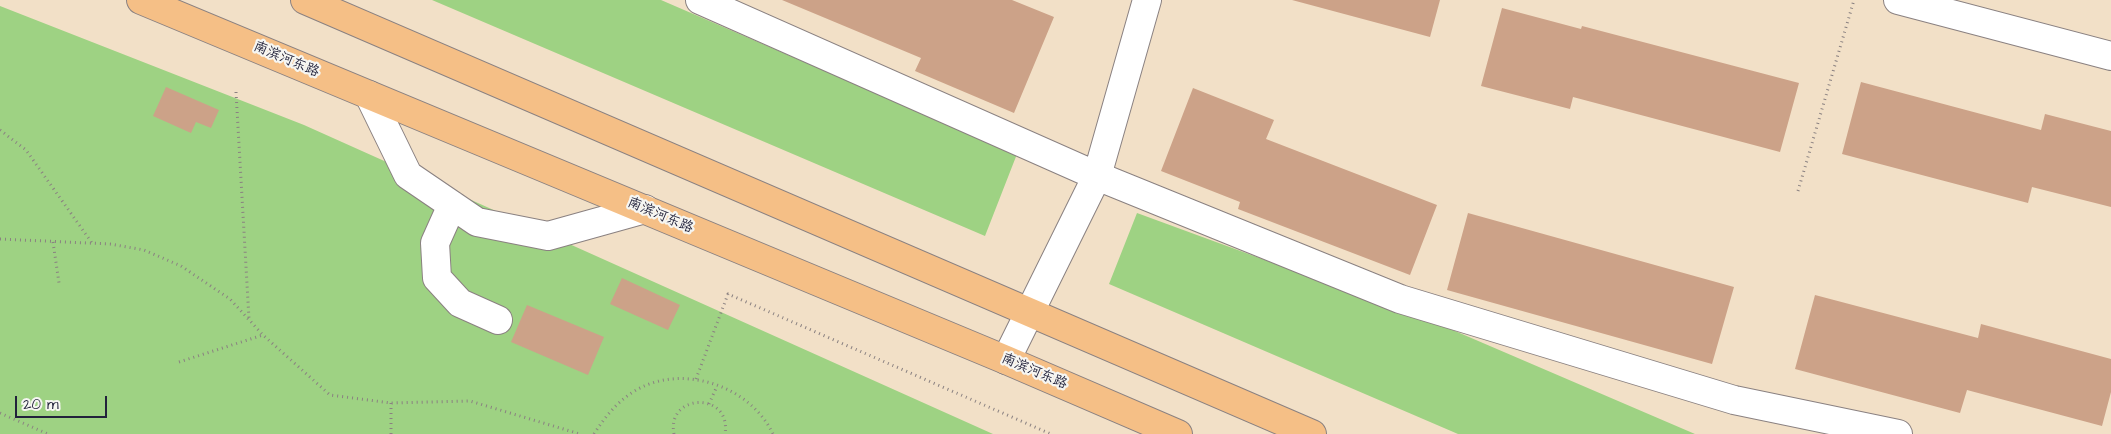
<!DOCTYPE html>
<meta charset="utf-8">
<style>
body{margin:0}
#map{position:relative;width:2111px;height:434px;overflow:hidden;background:#f2e0c7;font-family:"Architects Daughter",sans-serif}
canvas{display:block}
.scale{position:absolute;left:15px;top:396px;width:92px;height:22px;box-sizing:border-box;border:2px solid #22223b;border-top:0;padding-left:6px;font-size:15px;line-height:18px;white-space:nowrap;color:#22223b;-webkit-text-stroke:4px #f6f6f2;paint-order:stroke}
</style>
<div id="map">
<canvas width="2111" height="434"></canvas>
<div class="scale">20 m</div>
</div>
<script>
const ctx = document.querySelector('canvas').getContext('2d');
ctx.lineJoin = 'round';
function fillPath(path, color) {
  ctx.fillStyle = color;
  ctx.fill(path, 'evenodd');
}
function trace(path, color, width, dash) {
  ctx.strokeStyle = color;
  ctx.lineWidth = width;
  ctx.lineCap = dash ? 'butt' : 'round';
  ctx.setLineDash(dash || []);
  ctx.stroke(path);
}
function drawText(font, color, halo, rows, align = 'center') {
  ctx.font = font + ' "Architects Daughter","LXGW WenKai TC",sans-serif';
  ctx.lineWidth = 4.5;
  ctx.setLineDash([]);
  ctx.textBaseline = 'middle';
  ctx.strokeStyle = halo;
  ctx.fillStyle = color;
  for (const [text, x, y, turn = 0] of rows) {
    ctx.save();
    ctx.translate(x, y);
    ctx.rotate((+turn || 0) * Math.PI / 180);
    ctx.textAlign = isNaN(turn) ? turn : align;
    if (halo) ctx.strokeText(text, 0, 0);
    ctx.fillText(text, 0, 0);
    ctx.restore();
  }
}
fillPath(new Path2D(`
 M432,0h229l356,154 -32,82z
 M0,6l304,119 689,309h-993z
 M1137,213l297,109 261,112h-237l-349,-150z`), '#9ed283');
fillPath(new Path2D(`
 M782,0h230l42,17 -40,96 -99,-42 6,-13z
 M1292,0h148l-10,37z
 M1502,8l79,21 1,-3 217,57 -19,69 -207,-55 -3,12 -89,-23z
 M1861,82l180,48 4,-16 66,17v76l-79,-20 -4,16 -186,-49z
 M166,87l53,23 -8,18 -15,-6 -5,11 -38,-17z
 M1193,88l81,32 -8,19 171,66 -27,70 -172,-66 2,-7 -79,-31z
 M1468,213l266,74 -22,77 -265,-74z
 M622,278l58,27 -12,25 -58,-26z
 M1815,295l163,43 3,-14 130,35v33l-9,34 -135,-36 -7,23 -165,-44z
 M527,305l77,32 -16,38 -77,-33z`), '#cca288');
const minor = new Path2D(`
 M700,0l397,176 303,123 334,101 164,34
 M1898,0l213,56
 M369,95l39,80 69,47 71,14 97,-27
 M452,205l-17,38 2,35 23,25 38,17
 M1006,360l91,-184 50,-176`);
const major = new Path2D(`
 M141,0l865,360 172,74
 M305,0l1007,434`);
trace(minor, '#8a8181', 30);
trace(major, '#8a8181', 30);
trace(new Path2D(`
 M236,92l13,227
 M0,130l26,20 66,93
 M1798,191l56,-191
 M0,239l110,5 34,6 37,16 49,33 33,36 67,60 61,8 79,-2 110,33
 M53,242l6,41
 M179,362l84,-27
 M696,379l32,-85 323,140
 M391,403v31
 M709,404l8,-18
 M0,413l48,21
 M594,434c11,-17 22,-31 39,-42 47,-30 117,-7 140,42
 M674,434c-8,-41 58,-43 51,0`), '#8a8181', 3, [1, 4]);
trace(minor, '#fff', 28);
trace(major, '#f5bf86', 28);
drawText('14px', '#22223b', '#f6f6f2', [
 ["南滨河东路",286,60,23],
 ["南滨河东路",660,216,23],
 ["南滨河东路",1034,372,23]
]);
</script>
